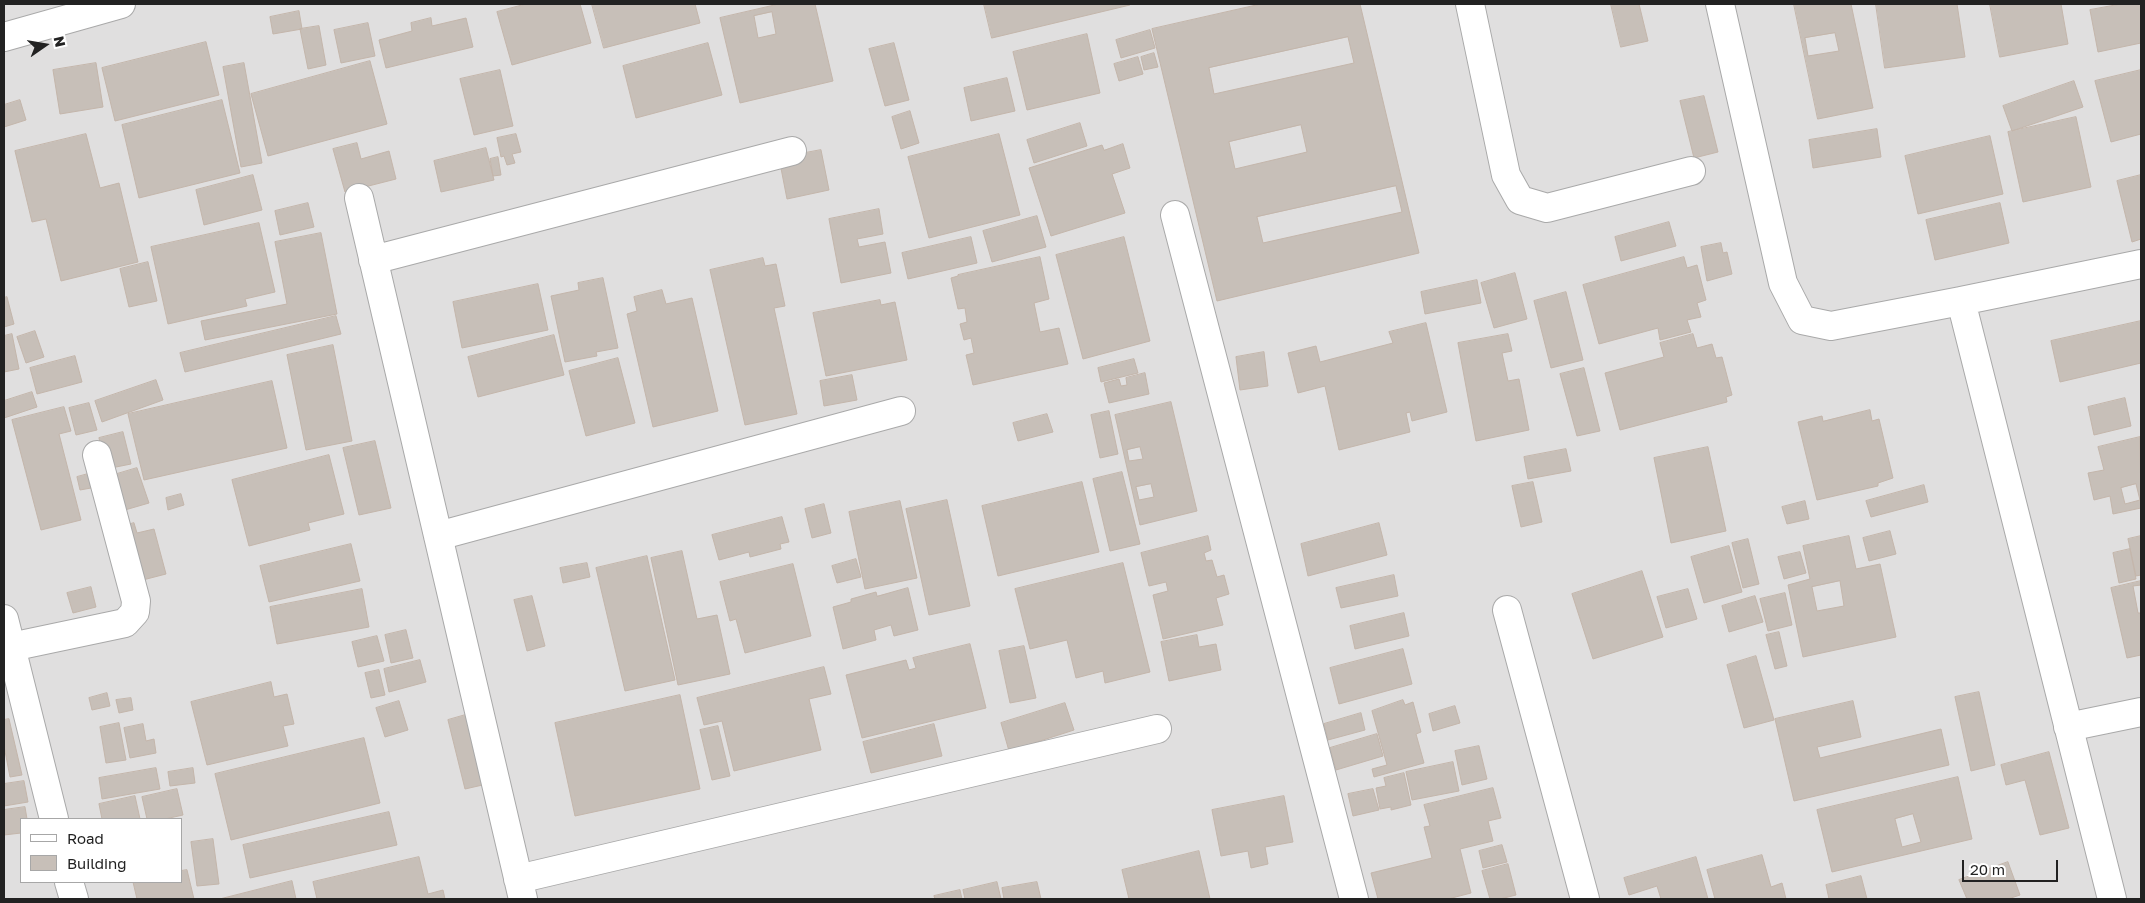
<!DOCTYPE html>
<style>
body{margin:0}
#map{position:relative;width:2145px;height:903px;overflow:hidden;background:#f2efe9;font-family:"Golos Text",sans-serif}
canvas{display:block}
.frame{position:absolute;inset:0;border:5px solid #222;pointer-events:none}
.legend{position:absolute;left:20px;top:818px;width:162px;height:65px;box-sizing:border-box;background:#fff;border:1px solid #a7a7a7;margin:0;padding:6px 9px;list-style:none;font-size:15px;color:#222}
.legend li{display:flex;align-items:center;gap:10px;height:25px}
.legend b{width:25px;border:1px solid #a7a7a7}
.north{position:absolute;left:20px;top:20px;width:50px;height:50px;-webkit-text-stroke:4px #fff;paint-order:stroke;rotate:77deg;font-size:14px;font-weight:700;line-height:20px;text-align:center;color:#222}
.north::after{content:'';display:block;margin:auto;width:18px;height:22px;background:#222;clip-path:polygon(50% 0,100% 100%,50% 72%,0 100%)}
.scale{position:absolute;left:1962px;top:860px;width:96px;height:22px;box-sizing:border-box;border:2px solid #222;border-top:0;padding-left:6px;font-size:15px;line-height:18px;white-space:nowrap;color:#222;-webkit-text-stroke:4px #fff;paint-order:stroke}
</style>
<div id="map">
<canvas width="2145" height="903"></canvas>
<div class="frame"></div>
<ul class="legend">
<li><b style="height:6px;background:#fff"></b>Road</li>
<li><b style="height:14px;background:#c7bfb8"></b>Building</li>
</ul>
<div class="north">N</div>
<div class="scale">20 m</div>
</div>
<script>
const ctx = document.querySelector('canvas').getContext('2d');
ctx.lineJoin = 'round';
function fillPath(path, color) {
  ctx.fillStyle = color;
  ctx.fill(path, 'evenodd');
}
function trace(path, color, width, dash) {
  ctx.strokeStyle = color;
  ctx.lineWidth = width;
  ctx.lineCap = dash ? 'butt' : 'round';
  ctx.setLineDash(dash || []);
  ctx.stroke(path);
}
fillPath(new Path2D(`
 M4,4h2137v895h-2137zM21,819h160v63h-160z`), '#e0dfdf');
const building = new Path2D(`
 M526,4h54l11,39 -79,22 -15,-53z
 M592,4h103l5,19 -96,25z
 M779,4h36l18,77 -93,22 -20,-85zM772,12l4,22 -18,4 -4,-22z
 M984,4h146v1l-138,33z
 M1261,4h99l59,249 -202,48 -65,-272zM1348,37l6,26 -140,31 -5,-26zM1301,125l6,27 -72,17 -6,-27zM1396,186l6,26 -139,31 -6,-26z
 M1611,4h28l9,37 -27,6z
 M1794,4h57l22,104 -55,11zM1835,33l4,18 -31,5 -3,-18z
 M1876,4h81l8,53 -80,11z
 M1990,4h71l7,40 -68,13z
 M2121,4h20v39l-43,9 -8,-42z
 M299,11l3,18 -29,5 -3,-17z
 M431,18l1,8 34,-8 7,29 -87,21 -7,-28 33,-9 -1,-8z
 M368,23l7,33 -34,7 -7,-33z
 M319,26l7,39 -18,4 -8,-40z
 M1150,30l5,18 -34,10 -5,-18z
 M1087,34l13,59 -73,17 -14,-58z
 M206,42l13,53 -104,26 -13,-53z
 M708,43l14,52 -86,23 -13,-52z
 M894,43l15,57 -24,6 -16,-57z
 M1154,53l4,14 -14,3 -3,-13z
 M1138,57l5,17 -24,7 -5,-17z
 M370,61l17,63 -119,32 -17,-62z
 M96,63l7,44 -43,7 -7,-44z
 M244,63l18,100 -21,4 -18,-100z
 M500,70l13,56 -39,9 -14,-56z
 M2141,70v64l-30,8 -16,-61z
 M1007,78l8,33 -44,10 -7,-33z
 M2074,81l9,26 -71,24 -9,-25z
 M1704,96l14,56 -24,6 -14,-57z
 M20,100l6,20 -22,7v-22z
 M222,100l18,73 -101,25 -17,-73z
 M910,111l9,32 -18,6 -9,-32z
 M2076,117l15,70 -68,15 -15,-70z
 M1080,123l7,23 -53,17 -7,-23z
 M1877,129l4,28 -68,11 -4,-28z
 M86,134l14,54 19,-5 19,79 -77,19 -15,-62 -14,3 -17,-71z
 M516,134l5,18 -9,2 3,9 -8,2 -3,-9 -3,1 -4,-19z
 M999,134l21,81 -91,23 -21,-81z
 M1990,136l13,58 -85,20 -13,-58z
 M357,143l4,16 28,-8 7,28 -51,13 -12,-43z
 M1123,144l7,24 -18,6 13,39 -74,23 -22,-68 73,-23 2,5z
 M486,148l8,32 -53,12 -7,-31z
 M821,150l8,40 -42,9 -8,-41z
 M498,157l3,18 -8,1 -3,-17z
 M253,175l9,35 -58,15 -8,-35z
 M2141,175v64l-9,3 -15,-61z
 M308,203l6,24 -34,8 -5,-24z
 M2000,203l9,40 -74,17 -9,-40z
 M879,209l4,25 -26,5 2,8 26,-5 6,31 -50,10 -12,-64z
 M1037,216l9,31 -54,15 -9,-31z
 M1669,222l7,24 -55,15 -6,-24z
 M259,223l16,69 -30,7 2,7 -79,18 -17,-77z
 M321,233l16,81 -132,26 -4,-19 86,-17 -12,-62z
 M971,237l6,26 -69,16 -6,-26z
 M1124,237l26,104 -67,18 -27,-104z
 M1721,243l2,10 4,-1 5,22 -25,7 -6,-34z
 M1040,257l9,42 -15,4 6,29 19,-4 9,36 -95,21 -7,-30 8,-2 -3,-15 -7,2 -4,-16 7,-2 -2,-14 -7,1 -7,-31 7,-2v-1z
 M1684,257l3,11 10,-3 9,35 -9,3 4,14 -14,3 4,12 -31,8 -2,-12 -59,16 -16,-59z
 M763,258l2,8 11,-2 9,42 -11,2 23,106 -52,11 -35,-155z
 M148,262l9,39 -28,6 -9,-38z
 M1515,273l12,46 -33,9 -13,-45z
 M603,278l15,70 -22,4 1,4 -32,6 -14,-66 28,-6 -1,-7z
 M1477,280l4,23 -56,11 -4,-22z
 M538,284l10,46 -86,18 -9,-46z
 M662,290l4,14 26,-6 26,113 -65,16 -26,-113 10,-3 -3,-14z
 M1566,292l17,68 -32,8 -17,-67z
 M7,297l7,27 -10,3v-29z
 M880,300l1,5 14,-3 12,58 -81,16 -13,-63z
 M336,316l5,18 -156,38 -5,-19z
 M2141,321v42l-81,19 -9,-41z
 M1426,323l21,89 -35,9 -2,-9 -4,1 4,19 -71,18 -14,-64 -27,7 -10,-40 28,-7 4,16 73,-19 -4,-11z
 M35,331l9,26 -18,6 -9,-26z
 M12,334l7,35 -15,3v-36z
 M1508,334l4,17 -10,2 6,28 11,-2 10,51 -53,11 -18,-98z
 M1693,334l4,14 15,-4 4,14 6,-1 10,38 -6,2 1,5 -107,28 -15,-57 59,-16 -4,-14z
 M554,335l10,40 -86,22 -10,-40z
 M333,345l19,96 -46,9 -19,-95z
 M1264,352l4,34 -28,4 -4,-33z
 M75,356l7,26 -45,12 -7,-26z
 M618,358l17,65 -49,13 -17,-65z
 M1134,359l4,14 -37,9 -3,-14z
 M1584,368l16,63 -23,5 -17,-62z
 M1145,373l4,21 -40,9 -5,-20 15,-4 2,7 6,-1 -1,-7z
 M852,375l5,25 -33,6 -4,-25z
 M156,380l7,20 -61,22 -7,-21z
 M272,381l15,67 -143,32 -16,-66z
 M32,392l5,15 -33,11v-17z
 M2125,398l6,28 -37,9 -6,-28z
 M1171,402l26,109 -57,14 -25,-110zM1140,447l3,12 -14,2 -2,-11zM1151,484l3,13 -15,3 -3,-13z
 M89,403l8,27 -21,5 -7,-27z
 M64,407l7,24 -12,3 22,86 -40,10 -29,-110z
 M1870,410l2,11 7,-2 14,59 -15,5v3l-61,14 -19,-78 24,-6 1,5z
 M1109,411l9,43 -18,4 -9,-43z
 M1047,414l6,18 -35,9 -5,-18z
 M123,432l8,32 -25,5 -7,-31z
 M2140,437l1,71 -28,6 -3,-18 -16,4 -6,-27 16,-3 -6,-23zM2136,484l4,16 -15,4 -4,-16z
 M375,441l16,67 -32,7 -16,-67z
 M1708,447l18,84 -55,12 -17,-85z
 M1566,449l5,22 -43,8 -4,-22z
 M329,455l15,59 -36,9 2,7 -61,16 -17,-66z
 M137,468l12,35 -31,9 -11,-35z
 M1122,472l18,72 -30,7 -17,-72z
 M88,474l3,14 -11,2 -3,-13z
 M1082,482l17,70 -101,24 -16,-70z
 M1533,482l9,40 -21,5 -9,-41z
 M1924,485l4,17 -57,15 -5,-16z
 M181,494l3,11 -16,5 -2,-12z
 M947,500l23,106 -41,9 -23,-106z
 M900,501l17,77 -52,11 -16,-77z
 M1805,501l4,18 -22,5 -5,-17z
 M824,504l7,29 -19,5 -7,-29z
 M782,517l7,25 -9,2 1,5 -31,8 -1,-5 -30,8 -7,-25z
 M134,523l3,10 17,-4 12,45 -31,8 -14,-55z
 M1379,523l8,32 -79,21 -7,-32z
 M1890,531l6,23 -27,7 -6,-23z
 M1208,536l3,14 -7,3 2,8 6,-1 5,17 7,-2 5,19 -13,4 7,27 -60,14 -10,-44 15,-4 -2,-9 -17,4 -8,-33z
 M1849,536l7,33 24,-5 16,73 -93,20 -15,-72 22,-6 -7,-33zM1840,581l4,25 -27,5 -5,-24z
 M2141,536v39l-5,1 -8,-37z
 M1748,539l11,45 -16,4 -11,-45z
 M351,544l9,37 -91,21 -9,-36z
 M1729,546l13,46 -38,11 -13,-46z
 M2130,549l6,30 -17,4 -6,-30z
 M682,551l15,68 20,-4 13,59 -52,11 -27,-127z
 M1800,552l6,21 -22,6 -6,-22z
 M647,556l28,124 -50,11 -29,-123z
 M856,559l5,18 -24,6 -5,-17z
 M587,563l3,14 -27,6 -3,-15z
 M1123,563l27,109 -45,11 -2,-12 -27,7 -9,-38 -37,9 -15,-60z
 M793,564l18,72 -66,17 -9,-34 -6,2 -10,-39z
 M1642,571l21,66 -70,22 -21,-65z
 M1394,575l4,21 -57,12 -5,-20z
 M2141,581v4l-8,1 5,27h3v42l-14,3 -16,-70z
 M91,587l5,20 -23,6 -6,-20z
 M908,588l10,42 -24,6 -3,-11 -17,5 2,10 -33,9 -10,-42 18,-5v-3l25,-7 1,4z
 M362,589l7,38 -92,17 -7,-37z
 M1688,589l9,30 -31,9 -9,-31z
 M1785,593l7,32 -24,6 -8,-32z
 M532,596l13,50 -18,5 -13,-51z
 M1755,596l8,26 -34,10 -7,-26z
 M1404,613l5,23 -54,13 -5,-23z
 M406,630l7,28 -22,5 -6,-28z
 M1779,632l8,34 -12,3 -9,-34z
 M1197,635l2,12 17,-3 5,26 -52,11 -8,-39z
 M377,636l7,25 -26,6 -6,-25z
 M970,644l16,64 -124,30 -16,-63 60,-15 3,10 7,-2 -3,-10z
 M1024,646l12,52 -26,5 -11,-52z
 M1403,649l9,35 -73,20 -9,-36z
 M1756,656l18,64 -30,8 -17,-63z
 M420,660l6,22 -37,10 -5,-23z
 M824,667l7,27 -22,5 12,51 -87,21 -12,-50 -18,4 -7,-27z
 M379,670l6,25 -14,3 -6,-25z
 M271,682l3,15 13,-3 7,30 -11,2 5,20 -81,19 -16,-63z
 M1979,692l16,73 -24,6 -16,-74z
 M107,693l3,13 -18,4 -3,-12z
 M680,695l20,94 -125,27 -20,-93z
 M131,698l2,12 -14,3 -3,-13z
 M1403,700l2,5 8,-3 8,30 -5,2 8,29 -50,14 -2,-8 15,-4 -15,-54z
 M399,701l9,29 -23,7 -9,-29z
 M1853,701l8,36 -44,10 3,11 121,-29 8,36 -155,36 -19,-82z
 M1065,703l9,27 -65,21 -8,-28z
 M1455,706l5,17 -27,8 -4,-17z
 M1361,713l4,17 -37,10 -4,-16z
 M469,714l18,70 -22,5 -17,-69z
 M9,719l13,56 -12,2 -6,-31v-26z
 M119,723l7,37 -20,3 -6,-36z
 M143,724l3,17 8,-2 2,14 -26,5 -6,-30z
 M934,724l8,32 -71,17 -8,-31z
 M718,726l12,50 -18,4 -12,-50z
 M1377,734l6,22 -47,14 -6,-22z
 M364,738l16,65 -149,37 -16,-66z
 M1479,746l8,33 -25,6 -7,-34z
 M2049,752l20,76 -29,7 -15,-55 -19,5 -5,-20z
 M1453,762l6,29 -47,9 -6,-28z
 M156,768l4,21 -58,10 -3,-21z
 M193,768l2,15 -25,3 -2,-14z
 M1404,773l7,32 -20,5v-3l-11,2 -4,-21 10,-2 -2,-8z
 M1958,777l14,62 -140,33 -15,-62zM1913,814l8,28 -19,5 -7,-28z
 M24,781l4,21 -24,4v-22z
 M1493,788l8,30 -13,3 5,20 -33,8 11,44 -23,6h-70l-7,-26 61,-15 -8,-31 6,-1 -6,-21z
 M177,789l6,26 -18,4h-18l-5,-22z
 M1373,789l6,21 -26,6 -5,-22z
 M135,796l5,23h-38l-3,-15z
 M1284,796l9,46 -28,5 3,17 -17,4 -3,-17 -27,5 -9,-46z
 M25,807l2,12h-6v14l-17,2v-25z
 M389,812l8,33 -147,33 -7,-33z
 M213,839l6,45 -22,2 -6,-44z
 M1502,845l5,17 -24,6 -4,-17z
 M1199,851l11,48h-81l-7,-29z
 M1762,855l9,32 11,-4 4,16h-71l-8,-29z
 M419,857l9,37 15,-4 2,9h-128l-4,-17z
 M1696,857l12,42h-47l-4,-13 -28,9 -5,-17z
 M2008,862l12,33 -12,4h-41l-8,-19z
 M1508,864l8,31 -16,4h-10l-8,-28z
 M187,870l7,29h-57l-4,-17h48v-11z
 M1861,876l6,23h-38l-3,-14z
 M292,881l4,18h-76z
 M997,882l4,17h-36l-2,-9z
 M1037,882l4,17h-37l-2,-11z
 M960,890l2,9h-27l-1,-3z`);
fillPath(building, '#c7bfb8');
trace(building, '#c4b6ab', 1);
const minor = new Path2D(`
 M1470,4l36,171 14,25 27,8 144,-37
 M1720,4l63,279 19,37 29,6 130,-25 151,598
 M4,37l117,-33
 M359,198l164,701
 M1175,215l179,684
 M373,260l419,-109
 M1961,301l180,-37
 M438,536l463,-125
 M1507,610l78,289
 M4,619l50,200
 M11,647l114,-24 10,-11 1,-11 -39,-146
 M2068,727l73,-15
 M518,879l639,-150
 M69,882l5,17`);
trace(minor, '#a9a9a9', 30);
trace(minor, '#fff', 28);
</script>
